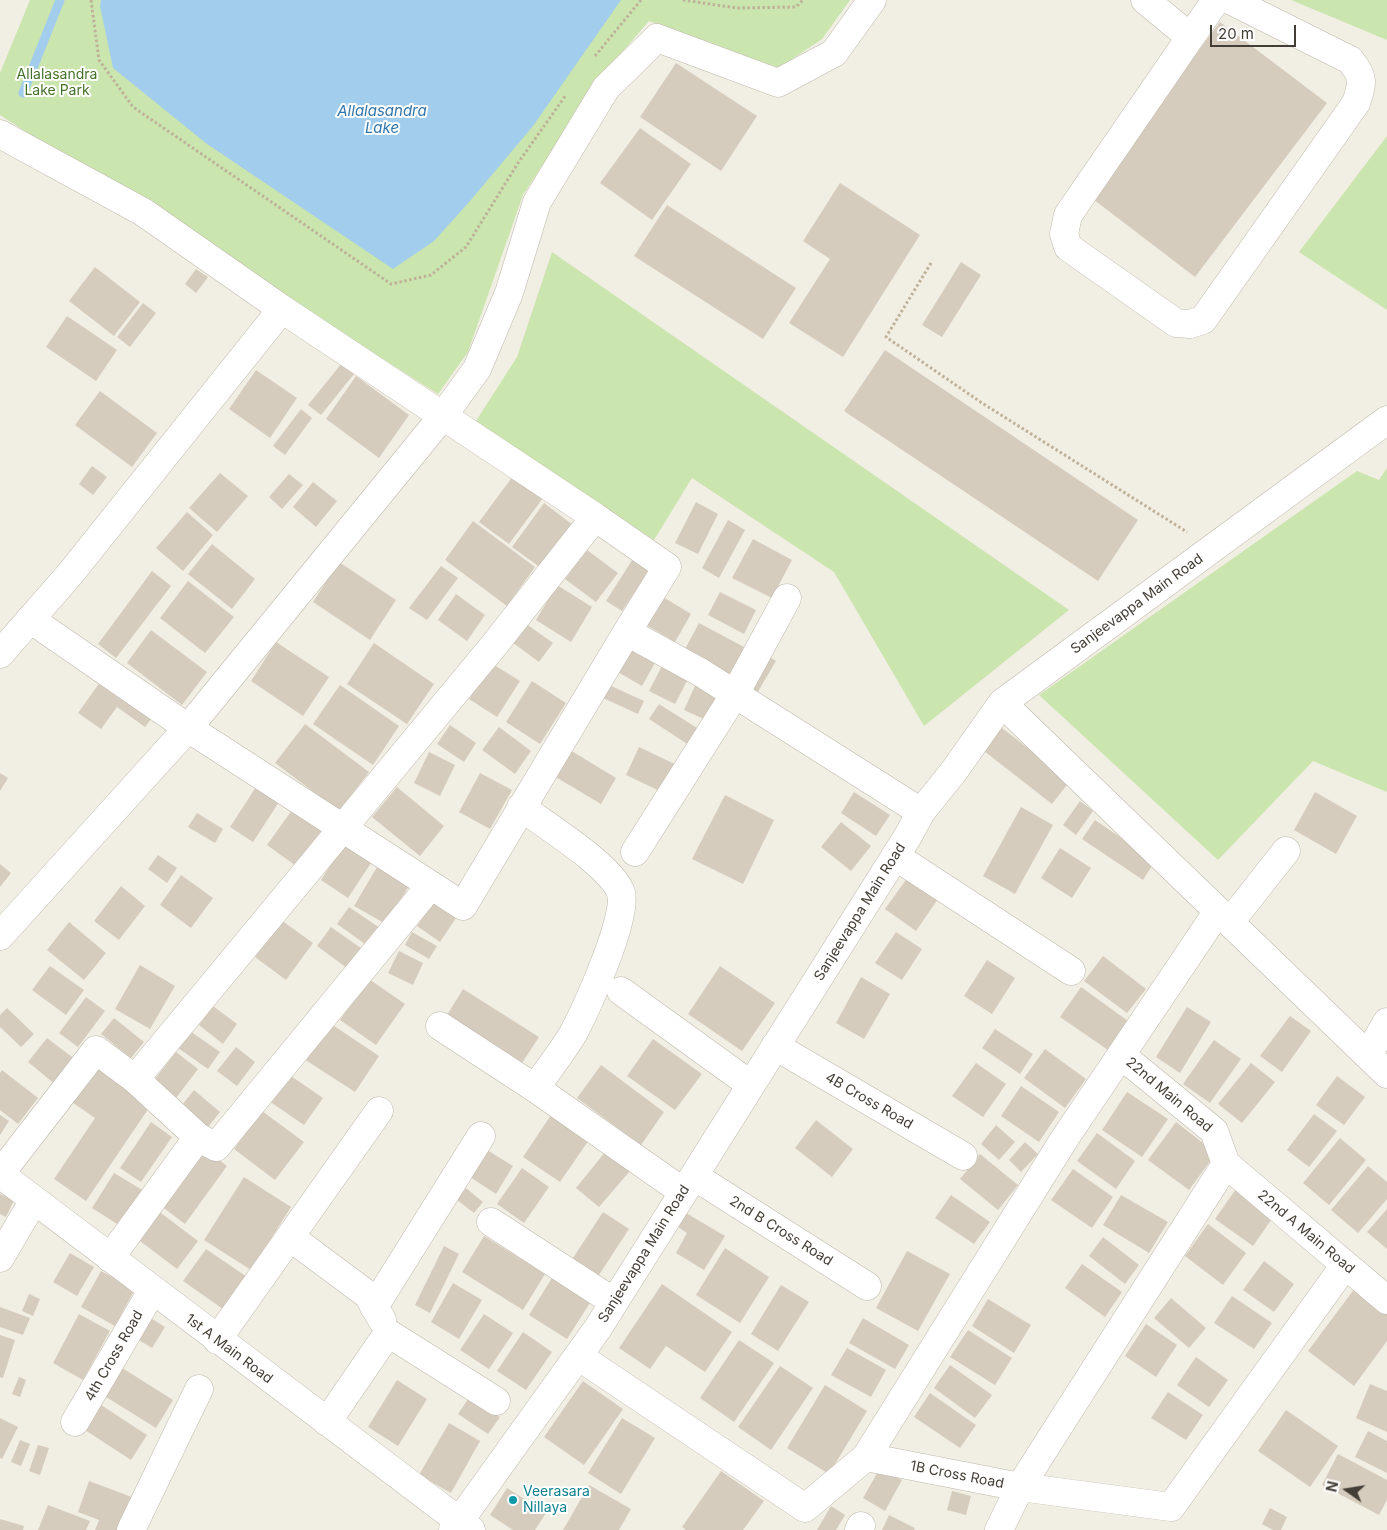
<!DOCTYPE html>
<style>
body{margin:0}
#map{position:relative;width:1387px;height:1530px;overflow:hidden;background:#f1eee4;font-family:Inter,sans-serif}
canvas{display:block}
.north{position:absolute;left:1322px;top:1465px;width:50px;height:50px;-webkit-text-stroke:4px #fff;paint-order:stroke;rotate:283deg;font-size:14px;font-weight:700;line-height:20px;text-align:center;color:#433e35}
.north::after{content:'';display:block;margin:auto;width:18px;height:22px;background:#433e35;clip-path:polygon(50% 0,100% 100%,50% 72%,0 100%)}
.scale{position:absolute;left:1210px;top:25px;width:86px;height:22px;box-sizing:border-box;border:2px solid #433e35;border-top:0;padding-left:6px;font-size:15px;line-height:18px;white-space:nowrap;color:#433e35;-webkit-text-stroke:4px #fff;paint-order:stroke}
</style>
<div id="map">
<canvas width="1387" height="1530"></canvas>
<div class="north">N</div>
<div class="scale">20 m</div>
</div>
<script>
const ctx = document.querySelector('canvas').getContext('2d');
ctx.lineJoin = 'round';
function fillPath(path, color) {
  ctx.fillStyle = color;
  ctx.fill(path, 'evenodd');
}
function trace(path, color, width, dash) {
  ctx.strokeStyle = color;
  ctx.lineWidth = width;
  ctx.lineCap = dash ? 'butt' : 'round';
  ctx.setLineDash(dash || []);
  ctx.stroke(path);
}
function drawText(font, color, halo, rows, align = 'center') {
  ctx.font = font + ' Inter,sans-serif';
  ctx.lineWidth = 4;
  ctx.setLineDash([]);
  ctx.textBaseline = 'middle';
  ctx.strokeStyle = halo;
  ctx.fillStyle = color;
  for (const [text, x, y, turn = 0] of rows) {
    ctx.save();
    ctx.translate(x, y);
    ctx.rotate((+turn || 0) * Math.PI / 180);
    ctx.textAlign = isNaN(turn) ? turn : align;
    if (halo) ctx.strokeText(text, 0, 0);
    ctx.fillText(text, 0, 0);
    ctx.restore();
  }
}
fillPath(new Path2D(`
 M30,0h820l-28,39 -43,29 -130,-47 -55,64 -71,110 -55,157 -30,42 -438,-279v-42z
 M1291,0h96v40z
 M1387,136v174l-88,-58z
 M552,252l517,358 -145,116 -90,-154 -142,-94 -38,62 -178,-119 41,-64z
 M1387,468v324l-74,-31 -95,99 -179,-165 318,-224 22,9z`), '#cbe5ae');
fillPath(new Path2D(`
 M101,0h520l-88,126 -63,75 -36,40 -41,28 -186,-125 -94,-76 -13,-62z`), '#a2cded');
trace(new Path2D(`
 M23,93l37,-93`), '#a2cded', 9);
fillPath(new Path2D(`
 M1220,22l107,81 -132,174 -106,-81z
 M676,63l81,53 -36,55 -81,-54z
 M640,128l51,36 -39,56 -52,-37z
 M840,183l80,52 -77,122 -54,-34 41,-64 -27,-18z
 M667,205l129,83 -33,51 -129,-83z
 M961,262l20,13 -39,62 -20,-12z
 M95,267l45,35 -26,34 -45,-35z
 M196,269l12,8 -12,16 -11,-9z
 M143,303l13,10 -26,34 -13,-10z
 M67,316l50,34 -21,31 -50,-34z
 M885,350l253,170 -40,61 -254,-170z
 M342,363l12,11 -33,41 -13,-10z
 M256,370l41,28 -27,40 -41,-29z
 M356,376l53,39 -30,43 -53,-39z
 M100,391l57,42 -25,34 -57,-42z
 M301,409l11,9 -27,37 -12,-9z
 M92,466l15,11 -14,18 -14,-11z
 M220,473l28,23 -31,36 -28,-24z
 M289,474l14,11 -21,24 -13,-12z
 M513,476l30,22 -34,46 -30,-22z
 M313,482l24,19 -21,26 -23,-20z
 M696,502l22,12 -20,40 -23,-11z
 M544,503l29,22 -32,43 -29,-21z
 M187,512l26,23 -30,36 -27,-23z
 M728,520l17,10 -26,48 -17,-10z
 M473,521l62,46 -28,39 -62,-46z
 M753,539l39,21 -20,38 -40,-20z
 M212,544l43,35 -23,30 -44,-35z
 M587,550l31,23 -22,29 -31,-23z
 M634,557l17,11 -29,43 -16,-10z
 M339,562l57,38 -26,40 -57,-38z
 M441,566l17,12 -31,42 -18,-12z
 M152,571l19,15 -55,72 -18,-14z
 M188,581l46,36 -29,36 -45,-35z
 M557,585l35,22 -21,35 -35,-22z
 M655,592l36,22 -16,28 -37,-22z
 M720,592l36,18 -12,24 -36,-19z
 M456,594l29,21 -18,26 -29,-21z
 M525,623l28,20 -14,19 -27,-20z
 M699,623l47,25 -15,29 -47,-26z
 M151,630l56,42 -25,33 -55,-42z
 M276,642l53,35 -26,39 -52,-35z
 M374,643l60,41 -27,40 -60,-40z
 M630,646l26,15 -14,25 -26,-15z
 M761,651l15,10 -20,34 -15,-9z
 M491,663l29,18 -23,36 -28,-18z
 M662,666l26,13 -13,25 -26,-13z
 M103,678l51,37 -9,12 -28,-20 -16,22 -23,-16z
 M698,679l23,11 -15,30 -22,-10z
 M532,681l34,22 -26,41 -34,-22z
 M340,685l59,41 -26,39 -60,-41z
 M609,685l35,16 -6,13 -35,-16z
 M659,704l46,29 -10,16 -46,-30z
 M305,724l64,48 -30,39 -64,-48z
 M450,725l26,18 -12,19 -27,-18z
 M499,727l32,24 -16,23 -33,-24z
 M1002,728l68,53 -18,23 -68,-53z
 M639,747l42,20 -13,28 -42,-20z
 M570,750l46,28 -15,26 -47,-28z
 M429,752l26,13 -15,31 -26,-13z
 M0,773l8,5 -8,13z
 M480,773l32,17 -22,39 -31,-17z
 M256,787l23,15 -26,40 -23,-15z
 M397,787l47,39 -24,30 -48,-39z
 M854,792l36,23 -14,21 -35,-23z
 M1315,792l42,24 -21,38 -42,-24z
 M725,795l49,25 -31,64 -51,-25z
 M1080,801l13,10 -17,24 -13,-10z
 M295,806l29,21 -28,39 -29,-21z
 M1021,807l32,18 -38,69 -32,-18z
 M197,813l26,16 -8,14 -27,-16z
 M1095,820l60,41 -12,19 -61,-41z
 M841,822l30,24 -20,25 -30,-24z
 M346,841l27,19 -25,38 -27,-18z
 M1060,848l31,20 -19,30 -31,-20z
 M158,855l19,13 -10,15 -19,-14z
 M383,857l32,19 -29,48 -32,-18z
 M0,864l11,9 -11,14z
 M181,875l32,23 -22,30 -31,-23z
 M908,877l30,22 -22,32 -31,-22z
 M121,886l24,20 -26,34 -25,-19z
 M435,900l23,15 -18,27 -23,-16z
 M349,907l31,21 -12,18 -31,-22z
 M281,920l32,23 -27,37 -31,-23z
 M69,922l37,31 -22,27 -37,-30z
 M331,927l34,24 -14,20 -34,-25z
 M412,932l25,14 -8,13 -24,-14z
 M896,932l26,17 -20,31 -27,-17z
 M399,951l24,12 -10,22 -25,-12z
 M1103,956l43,33 -19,24 -43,-32z
 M987,960l28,18 -23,36 -28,-18z
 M140,965l35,21 -25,43 -35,-20z
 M50,966l34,24 -18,25 -34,-25z
 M720,966l55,37 -33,48 -54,-37z
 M861,977l29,17 -26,45 -28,-16z
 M369,979l36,25 -29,41 -36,-25z
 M1081,987l47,34 -20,29 -48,-33z
 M463,989l76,48 -17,26 -75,-48z
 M86,997l19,14 -27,36 -19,-14z
 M213,1006l24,18 -14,20 -24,-19z
 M1187,1007l24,15 -31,51 -24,-16z
 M7,1008l27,26 -13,13 -21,-20v-12z
 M1290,1016l21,15 -29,41 -22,-16z
 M114,1018l30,24 -13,16 -30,-24z
 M328,1022l51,34 -24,36 -51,-33z
 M995,1029l38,25 -13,20 -38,-26z
 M190,1031l30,21 -12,17 -30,-21z
 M47,1038l29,22 -20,25 -28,-23z
 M653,1039l49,35 -27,36 -48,-34z
 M1214,1040l27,19 -31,44 -27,-19z
 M236,1047l19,15 -18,24 -20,-15z
 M1045,1049l41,30 -21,29 -41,-30z
 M176,1052l22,17 -28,37 -22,-18z
 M976,1063l30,21 -23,33 -31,-21z
 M1251,1063l24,19 -33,41 -24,-19z
 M93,1065l58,40 -65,96 -32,-22 41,-61 -26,-18z
 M601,1065l63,47 -23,33 -64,-47z
 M2,1070l36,28 -20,26 -18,-14v-37z
 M288,1074l35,24 -19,27 -35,-24z
 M1337,1076l28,21 -21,28 -28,-20z
 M1021,1086l38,26 -20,30 -38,-26z
 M194,1090l26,22 -16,20 -26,-22z
 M1127,1092l41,27 -26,38 -40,-27z
 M262,1111l42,31 -29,38 -41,-31z
 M1314,1114l23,17 -28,36 -22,-17z
 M0,1115l9,6 -9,14z
 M551,1115l38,25 -29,42 -37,-25z
 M816,1120l37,29 -21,28 -37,-29z
 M151,1122l21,15 -31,45 -21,-14z
 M1176,1122l40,31 -27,37 -41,-30z
 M996,1125l19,17 -16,18 -18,-16z
 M1097,1133l38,28 -19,28 -39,-28z
 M1340,1138l26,22 -37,45 -26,-22z
 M1025,1142l13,12 -17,18 -12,-12z
 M203,1148l24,18 -42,58 -24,-18z
 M487,1150l26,16 -17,28 -26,-17z
 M606,1151l24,20 -31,36 -23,-19z
 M980,1154l38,31 -20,25 -38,-31z
 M1368,1166l19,16v17l-29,34 -27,-23z
 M522,1168l27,19 -25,36 -27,-19z
 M1073,1169l40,28 -21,31 -41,-28z
 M114,1173l30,18 -22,36 -30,-19z
 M244,1177l47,30 -40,63 -47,-30z
 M1238,1186l38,27 -23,33 -38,-27z
 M466,1188l17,14 -9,11 -17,-13z
 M0,1194l14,6 -8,17 -6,-3z
 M951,1195l39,27 -16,22 -39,-26z
 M1121,1195l47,27 -19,31 -46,-28z
 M1387,1209v40l-20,-17z
 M157,1210l41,31 -21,28 -41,-31z
 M603,1212l26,17 -32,49 -26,-17z
 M686,1213l39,23 -21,34 -28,-17 11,-20 -9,-6z
 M1208,1224l38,29 -23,32 -38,-29z
 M484,1236l61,38 -22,36 -61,-38z
 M1103,1237l36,28 -14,19 -36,-28z
 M444,1246l15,8 -29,59 -15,-8z
 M725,1248l44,29 -29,46 -44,-28z
 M206,1249l47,32 -23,33 -47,-33z
 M907,1251l43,23 -32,57 -42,-23z
 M70,1253l24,14 -17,29 -24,-14z
 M1264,1261l30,23 -20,28 -31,-22z
 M1082,1264l40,28 -17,25 -40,-29z
 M101,1271l34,18 -20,37 -34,-19z
 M555,1273l38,25 -26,41 -38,-24z
 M453,1283l29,17 -23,39 -28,-17z
 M662,1284l70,48 -27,40 -39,-26 -16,23 -31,-21z
 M781,1285l28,17 -31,49 -27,-17z
 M1355,1288l32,23v30l-33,45 -46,-35z
 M29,1294l11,5 -7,17 -11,-5z
 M1232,1296l40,27 -18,26 -40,-26z
 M1171,1298l35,30 -17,20 -35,-30z
 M988,1299l43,26 -17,28 -42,-27z
 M0,1307l30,11 -7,17 -23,-8z
 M141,1312l24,15 -13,21 -25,-15z
 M79,1314l31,17 -27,49 -30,-17z
 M484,1314l29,19 -24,36 -29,-19z
 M863,1318l46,27 -14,24 -46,-26z
 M1146,1324l31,21 -21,32 -31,-21z
 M968,1330l44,28 -17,27 -45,-28z
 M523,1332l29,20 -26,38 -29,-19z
 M0,1335l15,5 -12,38 -3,-1z
 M739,1340l35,23 -40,59 -34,-24z
 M847,1348l39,22 -15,27 -40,-22z
 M1196,1357l32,23 -19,27 -32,-22z
 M116,1364l57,36 -17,28 -58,-36z
 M950,1365l42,30 -17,23 -41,-30z
 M780,1366l33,22 -42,62 -33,-23z
 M19,1377l7,3 -6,17 -8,-3z
 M397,1380l30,19 -29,47 -30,-19z
 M583,1381l40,28 -39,56 -40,-28z
 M1370,1384l17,7v41l-31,-14z
 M825,1385l42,26 -38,63 -42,-26z
 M1168,1392l35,23 -17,25 -35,-22z
 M930,1393l46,32 -16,23 -46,-31z
 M470,1396l30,21 -12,17 -30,-20z
 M101,1405l46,30 -16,25 -46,-30z
 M1286,1410l52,36 -28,41 -52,-36z
 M0,1418l18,9 -16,32 -2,-1z
 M622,1418l33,20 -34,56 -33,-21z
 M449,1423l31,18 -29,52 -32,-18z
 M1368,1431l19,10v32l-32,-16z
 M20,1440l10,4 -9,22 -10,-4z
 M38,1445l11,3 -9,27 -11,-4z
 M1338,1454l49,26v20l-8,15 -57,-30z
 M880,1468l22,12 -17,31 -22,-13z
 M721,1471l43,30 -21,29h-57l-4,-3z
 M89,1481l48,18 -12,31h-30l4,-10 -21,-8z
 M589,1485l42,24 -12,21h-56z
 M507,1488l39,25 -11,17h-22l-23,-15z
 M952,1491l19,5 -5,19 -19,-5z
 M48,1505l42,16 -4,9h-48z
 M831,1506l14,9 -9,15h-19z
 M1270,1508l17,9 -6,13h-8l-11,-6z
 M889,1515l26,13 -1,2h-32z
 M0,1519l24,7 -1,4h-23z`), '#d6ccbd');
const minor = new Path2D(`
 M1145,0l45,37
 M1216,0l-148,215 -4,19 4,13 108,76 14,1 13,-4 153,-217c7,-21 8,-26 -6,-43l-120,-60
 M0,134l143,78 139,97 313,208 -100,127 -360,435
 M595,517l72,50 -40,65
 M30,619l158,109 275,178 164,-274 73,40 221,140
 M0,654l70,-80 212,-265
 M1002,703l385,371
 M521,807c24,18 91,59 100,86 7,24 -34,114 -47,139 -11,19 -26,38 -39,56
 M635,852l100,-158 52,-96
 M895,856l176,115
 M1230,922l56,-71
 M0,936l188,-208 254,-311 35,-48 32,-76 28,-91 69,-114 51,-50 121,45 56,-30 38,-53
 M621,991l130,94
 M440,1026l95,62 147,103
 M775,1046l188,110
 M1121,1055l93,76 12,33
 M1368,1055l19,-33
 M1226,1164l161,136
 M0,1174l471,356
 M0,1174l96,-124 39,29 63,58
 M694,1176l173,110
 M491,1222l123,80
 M290,1237l78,58 14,25
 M0,1258l34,-58
 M110,1258l88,-121 18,10 215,-262
 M374,1307l107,-171
 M217,1340l162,-229
 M578,1356l227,152 61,-51 154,30 206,-323
 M75,1422l77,-131
 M327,1422l61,-89 108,68
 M866,1457l199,-319 153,-227
 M131,1530l68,-141
 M453,1530l145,-202 310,-492 13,-24 33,-41 48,-68 385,-283
 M859,1530l2,-4
 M999,1530l21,-43 151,20 174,-242`);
trace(minor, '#bfb8ab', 29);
trace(new Path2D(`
 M91,0l8,60 34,47 258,177 40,-9 35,-28 52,-84 48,-68
 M683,0l54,8 59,-1 7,-7
 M595,56l46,-56
 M931,263l-45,74 96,66 205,129`), '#beb199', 3, [2.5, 2.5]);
trace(minor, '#fff', 28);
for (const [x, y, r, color] of [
 [513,1500,5,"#0f9aa8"]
]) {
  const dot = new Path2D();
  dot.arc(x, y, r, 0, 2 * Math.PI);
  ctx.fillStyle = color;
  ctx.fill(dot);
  trace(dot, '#fff', 2);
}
drawText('14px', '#45722b', '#fff', [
 ["Allalasandra",57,75],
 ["Lake Park",57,91]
]);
drawText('14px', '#433e35', '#fff', [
 ["Sanjeevappa Main Road",1137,604,-36],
 ["Sanjeevappa Main Road",860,912,-58],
 ["22nd Main Road",1169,1095,40],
 ["4B Cross Road",869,1101,30],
 ["2nd B Cross Road",781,1231,32],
 ["22nd A Main Road",1306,1232,40],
 ["Sanjeevappa Main Road",644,1254,-58],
 ["1st A Main Road",229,1349,37],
 ["4th Cross Road",114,1356,-60],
 ["1B Cross Road",957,1475,11]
]);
drawText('14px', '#0d838f', '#fff', [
 ["Veerasara",523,1492],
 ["Nillaya",523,1508]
], 'left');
drawText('italic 15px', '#3376aa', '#fff', [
 ["Allalasandra",382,111],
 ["Lake",382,128]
]);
</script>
